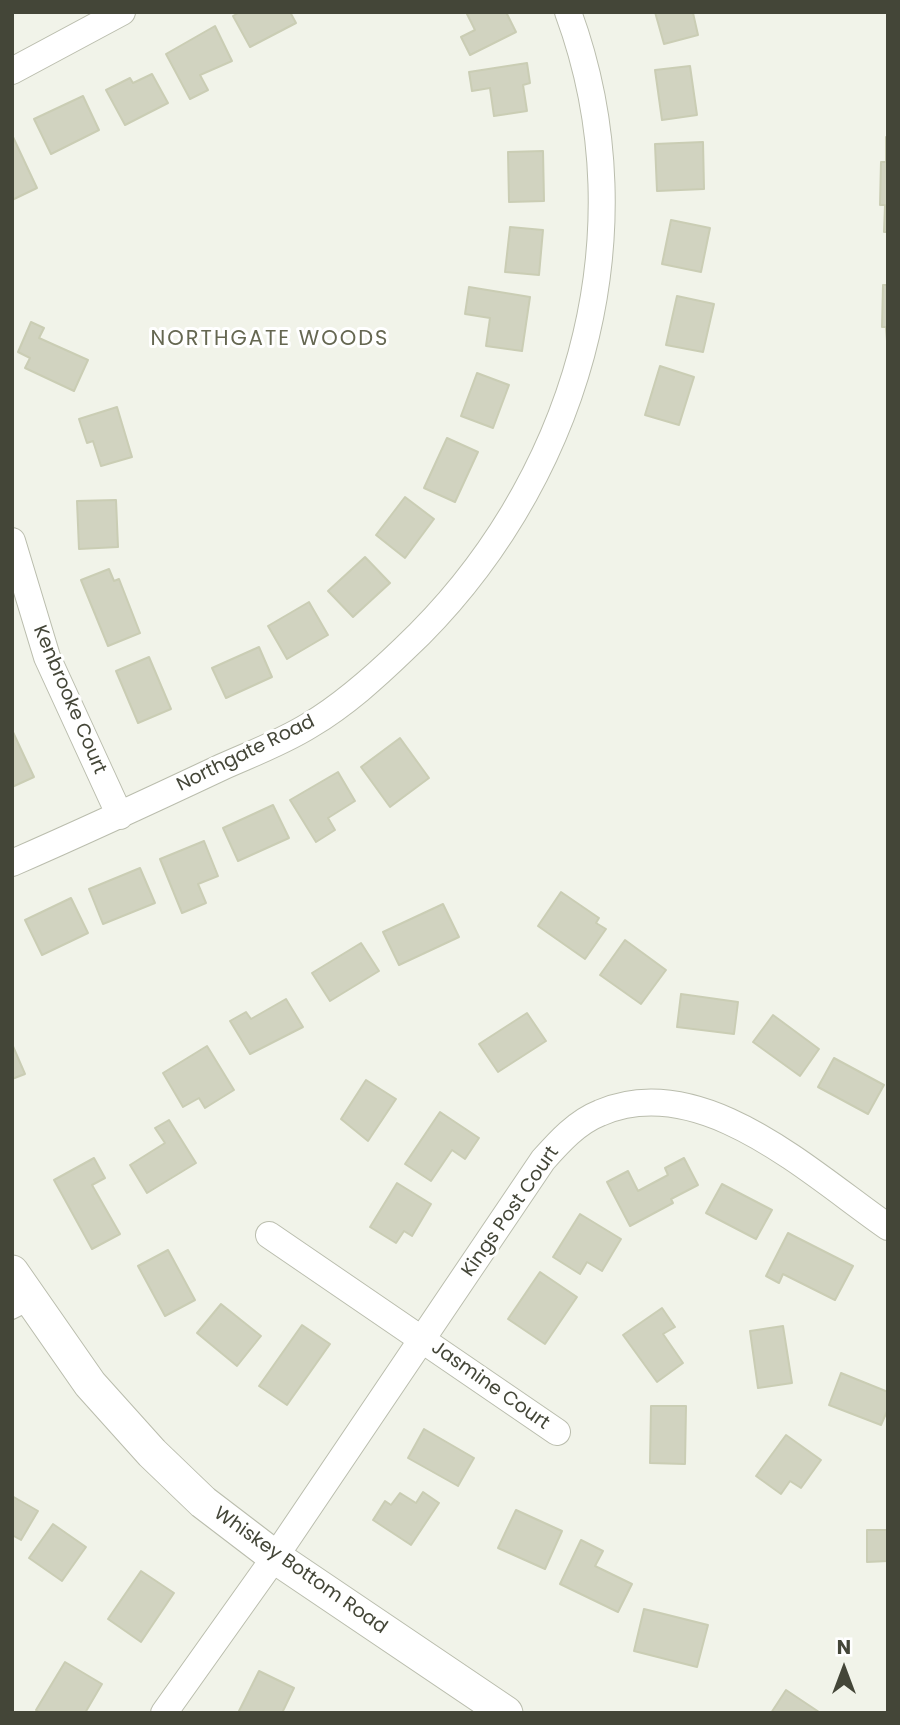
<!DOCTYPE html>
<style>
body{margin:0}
#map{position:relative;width:900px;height:1725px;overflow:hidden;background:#f1f3e9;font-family:Poppins,sans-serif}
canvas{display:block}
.frame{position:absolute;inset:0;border:14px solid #444638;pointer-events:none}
.north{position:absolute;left:809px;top:1634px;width:70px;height:70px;-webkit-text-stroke:5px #fff;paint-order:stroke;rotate:0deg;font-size:19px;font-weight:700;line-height:28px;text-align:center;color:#444638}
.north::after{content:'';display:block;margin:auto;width:24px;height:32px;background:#444638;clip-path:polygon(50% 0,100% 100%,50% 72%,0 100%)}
</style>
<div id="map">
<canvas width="900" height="1725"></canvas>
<div class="frame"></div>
<div class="north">N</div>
</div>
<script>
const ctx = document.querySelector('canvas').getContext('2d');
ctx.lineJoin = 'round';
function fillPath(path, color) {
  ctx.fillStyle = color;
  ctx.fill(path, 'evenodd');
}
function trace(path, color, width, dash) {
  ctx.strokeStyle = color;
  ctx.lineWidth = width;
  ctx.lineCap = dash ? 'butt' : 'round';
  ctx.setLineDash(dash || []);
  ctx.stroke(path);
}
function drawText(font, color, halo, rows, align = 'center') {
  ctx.font = font + ' Poppins,sans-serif';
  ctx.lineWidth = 6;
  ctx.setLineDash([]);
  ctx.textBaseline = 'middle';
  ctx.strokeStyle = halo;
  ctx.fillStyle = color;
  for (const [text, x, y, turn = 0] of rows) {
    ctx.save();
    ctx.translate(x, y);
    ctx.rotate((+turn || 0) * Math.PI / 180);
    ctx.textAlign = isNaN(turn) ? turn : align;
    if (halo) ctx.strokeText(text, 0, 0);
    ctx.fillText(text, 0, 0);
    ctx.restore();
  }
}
const building = new Path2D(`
 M240,12h50l6,11 -46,24 -17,-31z
 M466,12h40l10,20 -46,23 -9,-18 14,-7z
 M655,12h40l-2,1 5,22 -34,9z
 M215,26l17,35 -32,14 8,15 -18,9 -24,-45z
 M527,63l3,20 -7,2 4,26 -33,5 -4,-28 -18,3 -3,-19z
 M690,66l7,49 -35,5 -7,-50z
 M152,74l16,29 -43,22 -19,-35 24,-12 3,5z
 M83,96l16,34 -48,24 -17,-35z
 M13,137l24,51 -25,12v-62z
 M886,137l2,95h-4l1,-27h-5l1,-43h5z
 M703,142l1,47 -47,2 -2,-47z
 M543,151l1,50 -35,1 -1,-50z
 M671,220l39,8 -9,44 -39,-8z
 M510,227l33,3 -4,45 -34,-3z
 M883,285h5v70l-2,-28h-4z
 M469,287l61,10 -8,54 -36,-5 4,-28 -25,-4z
 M677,296l37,8 -11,48 -37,-7z
 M31,322l13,6 -5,10 49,22 -14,31 -49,-23 5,-10 -12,-6z
 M660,366l34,11 -15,48 -34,-10z
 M477,373l32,12 -16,43 -32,-12z
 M117,407l15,50 -31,9 -8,-25 -6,2 -8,-24z
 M447,438l31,14 -23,50 -31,-14z
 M405,497l29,22 -29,39 -29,-23z
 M116,500l2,47 -39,2 -2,-48z
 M365,557l25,26 -37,34 -25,-26z
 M109,569l5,12 5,-2 21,54 -32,13 -27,-66z
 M309,602l19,33 -41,24 -19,-33z
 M259,647l13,30 -46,21 -14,-30z
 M149,657l22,52 -33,14 -22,-52z
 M12,730l22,47 -22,10z
 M400,738l29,40 -39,29 -29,-40z
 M338,772l17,29 -27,17 7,12 -19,12 -26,-42z
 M273,805l16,33 -51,23 -15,-33z
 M204,841l14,35 -20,8 8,19 -24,10 -22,-54z
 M140,868l15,35 -52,21 -14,-35z
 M561,892l38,26 -3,5 10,6 -21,30 -47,-33z
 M71,898l17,35 -46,22 -17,-35z
 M443,904l16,33 -60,28 -16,-33z
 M625,940l41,30 -25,34 -41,-29z
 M361,943l18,28 -49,30 -18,-28z
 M681,994l57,8 -4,32 -57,-7z
 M286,999l17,28 -53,27 -20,-33 16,-9 5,7z
 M527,1013l19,28 -48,31 -19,-28z
 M773,1015l46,34 -19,27 -47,-34z
 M12,1044l13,30 -13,5z
 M207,1046l27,44 -29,18 -6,-10 -16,9 -20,-34z
 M834,1058l50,27 -16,29 -50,-27z
 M366,1080l30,19 -28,42 -27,-22z
 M440,1112l39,26 -14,21 -13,-9 -21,31 -26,-17z
 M169,1120l27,43 -49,30 -17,-28 35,-22 -10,-15z
 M94,1158l11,20 -13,7 28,49 -28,15 -38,-69z
 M684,1158l14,27 -27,14 2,4 -43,23 -23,-44 21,-11 10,20 30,-16 -3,-7z
 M397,1183l34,21 -19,32 -8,-5 -8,12 -26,-16z
 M722,1184l50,26 -16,29 -50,-26z
 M580,1214l41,25 -19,32 -15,-9 -7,12 -27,-17z
 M788,1233l65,33 -18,34 -52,-26 -4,9 -13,-7z
 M168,1250l27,50 -30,16 -27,-50z
 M540,1272l37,25 -32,47 -37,-25z
 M221,1304l40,32 -24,30 -40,-33z
 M662,1308l13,19 -12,7 20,29 -26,19 -34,-47z
 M302,1325l28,19 -43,61 -28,-19z
 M783,1326l9,57 -34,5 -8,-57z
 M841,1373l47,19v17l-7,16 -52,-20z
 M651,1406h35l-1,58 -35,-1z
 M424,1429l50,29 -16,28 -50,-28z
 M786,1435l35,25 -20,28 -11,-7 -9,13 -25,-18z
 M423,1492l16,11 -28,42 -38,-25 12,-19 6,4 9,-12 16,10z
 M12,1496l26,15 -17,29 -9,-5z
 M516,1510l46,21 -17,38 -47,-21z
 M53,1524l33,23 -24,34 -33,-23z
 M867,1530h21v31l-21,1z
 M581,1540l22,11 -8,15 37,18 -14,28 -58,-28z
 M141,1571l33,22 -33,49 -33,-23z
 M644,1609l64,16 -11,42 -63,-16z
 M65,1662l37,22 -17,29h-45l-4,-3z
 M259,1671l35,17 -12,25h-44z
 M786,1690l33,22v1h-48z`);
fillPath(building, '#d1d3c0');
trace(building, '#cacdb4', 2);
const service = new Path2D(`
 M12,1312l20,-10`);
const minor = new Path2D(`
 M12,71l110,-59
 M12,541l35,116 73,159
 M12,863c71,-31 140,-63 210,-96 29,-13 61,-25 88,-42 35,-21 65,-48 94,-76 171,-161 247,-412 164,-637
 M269,1235l288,197
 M164,1713l111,-156 268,-397c16,-18 34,-38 57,-47 101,-44 210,60 288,114`);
const tertiary = new Path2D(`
 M12,1272l78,112 62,69 51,49 72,55 231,156`);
trace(service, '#babdad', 16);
trace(minor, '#babdad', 28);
trace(tertiary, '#babdad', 35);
trace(service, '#fff', 14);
trace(minor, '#fff', 26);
trace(tertiary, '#fff', 33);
drawText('19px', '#444638', '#fff', [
 ["Kenbrooke Court",69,700,67],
 ["Northgate Road",246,754,-26],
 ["Kings Post Court",511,1212,-55],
 ["Jasmine Court",490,1386,35],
 ["Whiskey Bottom Road",300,1571,35]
]);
ctx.letterSpacing = '2px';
drawText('21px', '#656751', '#fff', [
 ["NORTHGATE WOODS",270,340]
]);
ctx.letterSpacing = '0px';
</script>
